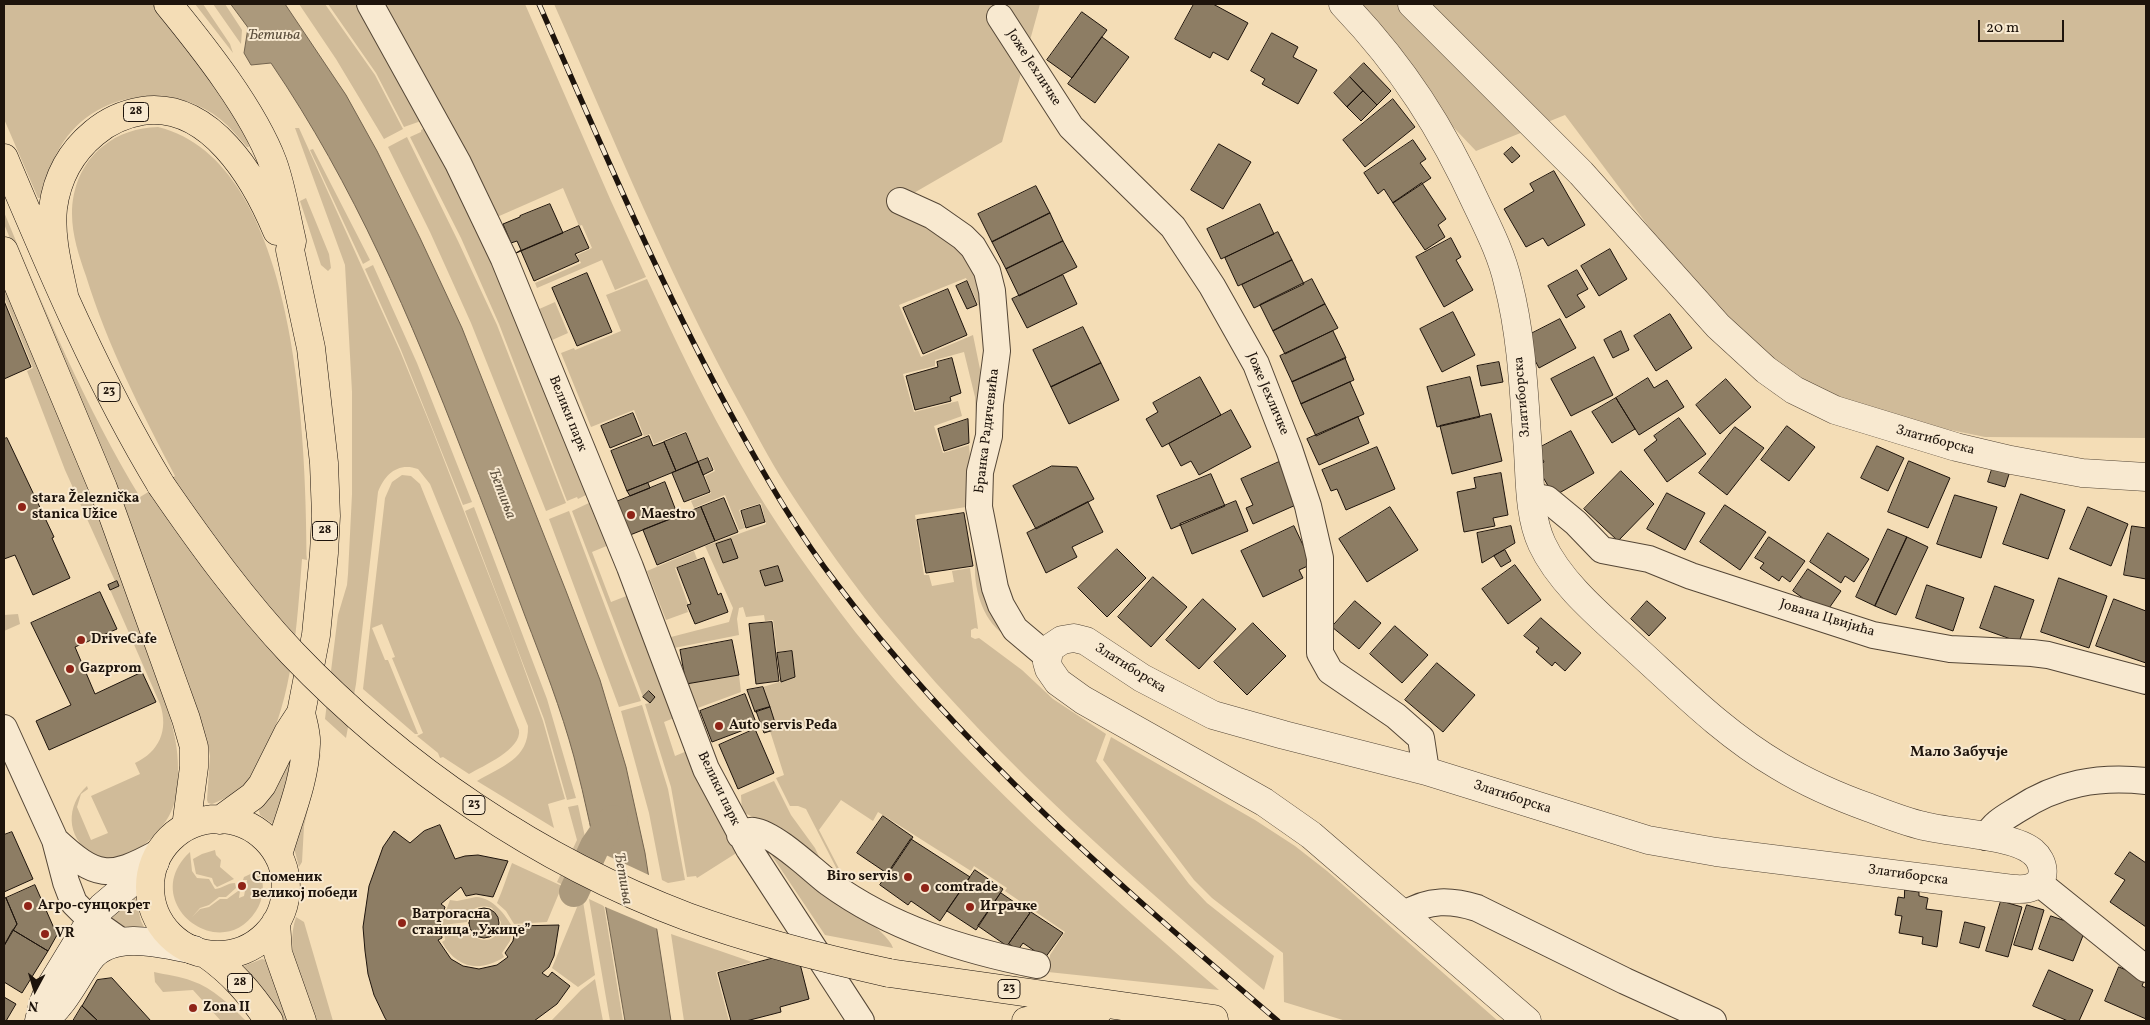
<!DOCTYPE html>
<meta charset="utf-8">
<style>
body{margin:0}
#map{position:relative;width:2150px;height:1025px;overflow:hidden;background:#f4ddb6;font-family:Vollkorn,serif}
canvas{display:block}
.frame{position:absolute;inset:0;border:5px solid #1e140c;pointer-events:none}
.north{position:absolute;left:10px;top:965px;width:50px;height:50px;-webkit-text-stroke:4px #f8e9d0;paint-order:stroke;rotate:186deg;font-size:14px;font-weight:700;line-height:20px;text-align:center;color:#1e140c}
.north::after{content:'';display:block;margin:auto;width:18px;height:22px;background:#1e140c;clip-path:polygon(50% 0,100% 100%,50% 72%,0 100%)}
.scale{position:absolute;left:1978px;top:20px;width:86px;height:22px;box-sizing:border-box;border:2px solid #1e140c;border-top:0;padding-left:6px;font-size:15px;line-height:18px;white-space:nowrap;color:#1e140c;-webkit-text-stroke:4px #f8e9d0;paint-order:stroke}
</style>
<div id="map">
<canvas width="2150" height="1025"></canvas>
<div class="frame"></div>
<div class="north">N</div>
<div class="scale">20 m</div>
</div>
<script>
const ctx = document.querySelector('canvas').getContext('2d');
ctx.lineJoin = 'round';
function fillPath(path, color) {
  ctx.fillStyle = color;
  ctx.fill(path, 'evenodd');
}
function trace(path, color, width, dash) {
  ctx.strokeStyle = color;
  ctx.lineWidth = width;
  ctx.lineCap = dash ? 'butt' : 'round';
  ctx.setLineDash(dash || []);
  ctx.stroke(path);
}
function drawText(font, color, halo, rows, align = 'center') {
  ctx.font = font + ' Vollkorn,serif';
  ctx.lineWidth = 4;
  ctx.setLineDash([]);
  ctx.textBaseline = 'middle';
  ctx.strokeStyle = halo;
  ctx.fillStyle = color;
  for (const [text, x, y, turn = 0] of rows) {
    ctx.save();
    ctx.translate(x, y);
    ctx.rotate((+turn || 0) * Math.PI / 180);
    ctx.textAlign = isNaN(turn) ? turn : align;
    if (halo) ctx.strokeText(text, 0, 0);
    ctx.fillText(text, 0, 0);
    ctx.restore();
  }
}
fillPath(new Path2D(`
 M4,4h150l52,67 41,67 2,9h-2c-9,-10 -17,-20 -27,-28 -47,-38 -122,-28 -156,22 -12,17 -17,36 -22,57h-4l-34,-79z
 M195,4h8l27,40 3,9z
 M213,4h12l17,26 -1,14z
 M299,4h26l50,71 28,54 -19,10 -48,-80z
 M328,4h29l64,117 -17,6 -28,-54z
 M383,4h142l86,197 35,76 -31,13 -13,-30 -65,28 -2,-5 46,-20 -4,-8 15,-7 -10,-23 -3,1 -16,-38 -66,29z
 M554,4h486l-38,138 -102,59 77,64 14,99 -12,-58 -13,-28 -67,27 22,52 52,-22 8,39 2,44h-7l-1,-21 -11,-45 -29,8v6l-32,8 11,38 44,-11 4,15 -28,10 9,27 26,-8 4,52 35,140c-24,-13 -34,-46 -33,-71 0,-16 -7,-42 -9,-59l-51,8 9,60h5l3,11 22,-4 -2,-11 18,-3 8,61 -3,-1 -4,2v7l4,2 4,-1 43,32 31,29 53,35 -10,27 93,123 18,19 67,53 -10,34c-130,-111 -261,-224 -370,-356 -40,-47 -76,-99 -109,-150 -16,-25 -29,-51 -43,-76 -72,-130 -128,-269 -188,-404z
 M1336,4h810v434l-161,-1 -211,-43 -209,-279 -89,36z
 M158,127c142,35 148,316 149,433l-5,-1c-5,66 -9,138 -39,197 -5,9 -9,19 -16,26 -9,10 -22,17 -35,22l-4,-1 -1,-3 3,-44 -3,-17 -19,-58 -63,-170 -121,-287v-12c40,97 82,196 136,285l35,-21c-34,-65 -67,-129 -89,-200 -7,-20 -14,-41 -14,-62 0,-26 10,-51 30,-67 17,-14 35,-19 56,-20z
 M295,128h4l101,223 32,78 80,206 31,86 22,78 -17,5 6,24 -77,-47c25,-15 52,-22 51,-55l-98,-242 -12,-15c-20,-7 -33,5 -40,23l-22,192 -10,54 -21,-19 13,-104 9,-30 1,-11 4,-80v-102l-7,-127z
 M425,128l51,97 112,269 -10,5 -1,-2 -10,4 -68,-177 -38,-86 -51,-101 11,-5v-2z
 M407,137l51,104 39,84 69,178 -20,8 -75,-188 -41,-91 -42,-85z
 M313,149l57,111 -7,4 -53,-114z
 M306,198l23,56 2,14 -3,3 -7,-6 -21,-64z
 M373,265l44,98 55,139 -9,3 -62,-155 -36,-81z
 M4,279c30,71 59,143 87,214 12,32 27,63 37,95 7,21 12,42 18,62 13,39 33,78 32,120 0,12 -1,25 -5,37 -9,25 -40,54 -69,52 -4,0 -9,-4 -13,-6 -25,-16 -25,-48 -4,-67l1,3 -7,5 -4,13 14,33 17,-7 -17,-37 49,-22 -5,-11c24,-11 34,-33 25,-59l-52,-119 7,-4 -50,-111 -38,-99 6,-3 -29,-71z
 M647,279c29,63 59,126 94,186 33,58 74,115 115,168 105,132 235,246 363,357l-171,-18 2,-17 15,-23 -60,-41 2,-3 -33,-22 -3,5 -93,-59 -5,9 -32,-21 -22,30 27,52 -2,1 -38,-74 -8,-3h-8l-14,-28 8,-3 -14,-44 7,-2 -14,-42 32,-10 -3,-26 -15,2 -4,-33 -8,1 -1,-6 -18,2 -3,-10 -4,1 -2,11 2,16 -65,13 -3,-11 58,-15 4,-14 -28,-62 61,-22 -5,-21 -22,7 6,18 -6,2 -14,-35 -31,13 -3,-7 20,-8 -6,-17 10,-5 -6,-14 -11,4 -12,-30 -32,13 -4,-10 -6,2 -10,-26 -43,17 -30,-74 13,-5 1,2 46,-19 -15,-36z
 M555,302l13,31 -18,8 -13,-31z
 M402,475l9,1 9,8 99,246c3,19 -36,36 -50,44l-26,-17 -3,1 -2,-5 -21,-17 6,-3 -31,-75 3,-1 -13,-33 -10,4 13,32h3l30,74h-3l-52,-45 22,-191 7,-16z
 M591,502l18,43 -17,7 19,50 18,-7 45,123 -10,4 11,34 12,-5 51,101 -41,26 -1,-2 -9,1 -16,-90 -26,-83 5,-1 5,-6 -6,-6 -6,6 -71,-186z
 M474,507l73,192 29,99 -9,2 -23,-81 -79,-208z
 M569,511l72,190 -22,6 -70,-188z
 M694,551l3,8 -22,9 13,36 -2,1 2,7 -22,8 -19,-49z
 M18,614l2,10 -16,7v-16z
 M739,675l2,17 -46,17 -9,-25z
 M642,705l26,84 17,91 -17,3 -6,-3 -13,-67 -28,-102z
 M1111,737l144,83 40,26 32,25 171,150h-152l-62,-19 -1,-49 -71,-55 -18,-18 -91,-120z
 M322,749l-18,77 -2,36 -3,5 -5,-19z
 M296,751l-22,73h-1l-13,-9 -2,-8 30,-49z
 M774,781l17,34 24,33 8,17 -65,-46 -16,-7 -1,-17z
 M578,805l9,41 -20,41 -10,-5 20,-42 -9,-33z
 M764,844c21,15 127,86 129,104l-68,-13z
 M215,850l1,5 5,5 -1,7 14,12 -17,8 -3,-3 -2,-6 -16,-4 -3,-15 9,-5z
 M190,852l2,19 5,7 12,1 6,10c8,-1 12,-6 20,-6l1,5 -10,9h-7l-10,8 -9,3 -8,9 8,-8 9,-2 11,-8h7l11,-8h2l-1,7 5,-2 3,-16h-4l1,-3 15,-7c6,13 5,29 -3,41 -36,56 -119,-10 -66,-59z
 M512,863l50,23 -15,36 -33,2 -8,-13 -9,-8c6,-14 10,-27 15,-40z
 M582,895l13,80 -17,12 -26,-19z
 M135,897l6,24 4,8 -23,-1 -16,-14z
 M476,897c17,1 29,17 37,31l-3,13 -8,12 2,4c-24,16 -48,11 -62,-15l3,-2 -1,-11 23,-4c6,21 33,20 34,-3l-9,-14c-13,-4 -22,0 -25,14l-24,3 -1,-4 8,-21 7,1z
 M589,899l15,7 19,115h-13z
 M296,917l8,5 29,99h-16c-14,-33 -33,-68 -21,-104z
 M671,934l81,28 -36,10 13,49h-45z
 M262,959l4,1 22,61h-8l-36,-50v-5z
 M154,972c12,3 26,4 38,9 21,7 39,25 54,40h-25l-28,-31 -30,2 -8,-10z
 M595,979l8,42h-52l30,-31z`), '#d0bb99');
const water = new Path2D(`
 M231,4h54l61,91 31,56 43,87 42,90 104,263 34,89 26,87 19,86 26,168h-46c-15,-88 -28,-177 -51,-264 -13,-48 -31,-94 -49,-141 -20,-54 -40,-107 -61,-160 -53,-137 -110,-271 -193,-393l-20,2 -7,-12 4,-25z`);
fillPath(water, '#ab997c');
trace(water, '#73644f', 1);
fillPath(new Path2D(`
 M593,849l58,27 9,54 -57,-24z`), '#f4ddb6');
trace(new Path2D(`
 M574,892l21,-46 18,-26`), '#ab997c', 30);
const building = new Path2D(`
 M1194,4h19l35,19 -20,37 -15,-8 -3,6 -35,-19z
 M1082,12l25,18 -35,48 -25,-18z
 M1272,33l26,14 -5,10 24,13 -19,34 -36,-20 3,-5 -14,-8z
 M1102,37l27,20 -34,46 -27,-19z
 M1364,63l27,28 -14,14 -27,-28z
 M1350,77l13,14 -16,16 -13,-14z
 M1363,91l14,14 -16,16 -14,-14z
 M1393,99l22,28 -50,40 -22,-27z
 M1413,140l13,19 -6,4 11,15 -38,25 -9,-14 -6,5 -14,-21z
 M1219,144l32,18 -28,47 -32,-19z
 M1512,147l8,9 -8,7 -8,-9z
 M1554,171l31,54 -37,21 -5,-8 -17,9 -22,-38 30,-18 -4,-7z
 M1422,183l24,36 -8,6 7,12 -20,13 -32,-47z
 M1036,186l14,27 -58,29 -14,-28z
 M550,204l13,29 -49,21 7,-4 -4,-9 -6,2 -8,-19 17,-7v-1z
 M1260,204l14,30 -53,25 -14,-30z
 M1050,213l13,28 -57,28 -14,-27z
 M579,226l10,22 -14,6 4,7 -45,20 -13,-30z
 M1278,232l14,28 -54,26 -13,-28z
 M1451,238l10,19 -5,3 17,30 -29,17 -28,-50z
 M1063,241l14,26 -58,29 -13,-27z
 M1610,249l17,30 -28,17 -18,-30z
 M1292,260l12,24 -50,24 -12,-23z
 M1577,270l11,19 -11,6 8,12 -19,11 -18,-32z
 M587,273l25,59 -35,14 -25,-58z
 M1063,275l14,29 -50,24 -15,-29z
 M1312,279l13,25 -52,27 -13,-26z
 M967,281l10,24 -10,4 -11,-23z
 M948,289l19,46 -44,19 -20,-46z
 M4,301l27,66 -27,12z
 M1325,304l13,24 -53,26 -12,-23z
 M1453,312l22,43 -33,17 -22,-43z
 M1670,314l22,34 -36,23 -22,-35z
 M1560,319l16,29 -37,20 -16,-30z
 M1083,327l18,36 -50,24 -18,-37z
 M1333,331l13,27 -54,24 -12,-26z
 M1621,331l8,19 -16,8 -9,-18z
 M1594,357l19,38 -42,21 -20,-37z
 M952,358l9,35 -11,4 1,4 -36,9 -9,-34 32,-9 -1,-5z
 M1345,358l9,22 -53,24 -9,-22z
 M1499,362l4,20 -22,4 -4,-20z
 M1101,363l18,37 -50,24 -18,-37z
 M1200,377l21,38 -59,32 -16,-28 12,-7 -5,-9z
 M1470,377l10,40 -43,10 -10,-40z
 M1648,378l6,10 13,-8 17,27 -45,28 -23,-37z
 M1726,379l25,28 -31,27 -24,-29z
 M1350,382l14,32 -48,22 -15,-32z
 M1616,398l19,31 -23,14 -20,-31z
 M1231,410l20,37 -52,28 -8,-14 -10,5 -12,-22z
 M633,413l9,22 -32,13 -9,-22z
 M1491,414l11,47 -50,13 -12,-48z
 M1358,417l11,26 -50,22 -12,-26z
 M1679,418l27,36 -39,28 -23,-32 13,-10 -3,-4z
 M968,419l1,24 -25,8 -6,-22z
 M1787,426l28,21 -26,34 -28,-21z
 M1735,427l29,21 -37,47 -28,-22z
 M1571,431l23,42 -40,23 -17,-29 7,-5 -7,-13z
 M686,433l12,29 -22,9 -12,-29z
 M649,436l4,10 11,-4 12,29 -49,20 -16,-40z
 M7,438l47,99 -2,1 18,40 -37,17 -18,-40 -11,4v-120z
 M1877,446l27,12 -16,33 -27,-13z
 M1377,447l18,42 -49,21 -9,-21 -6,2 -9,-21z
 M708,458l5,12 -10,5 -5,-13z
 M1909,461l41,17 -22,50 -40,-16z
 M698,462l12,30 -26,10 -12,-29z
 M1279,462l19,42 -45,20 -7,-16 7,-3 -12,-26z
 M1052,466l25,1 17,32 -58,30 -23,-43z
 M1993,466l17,5 -5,16 -17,-5z
 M1621,471l33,33 -36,37 -34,-32z
 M1501,473l7,42 -15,3 2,8 -31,6 -7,-40 19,-4 -2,-10z
 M1211,474l14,32 -54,23 -14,-33z
 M665,482l13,34 -48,19 -14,-33z
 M648,483l2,5 -20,8 -3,-5z
 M1667,493l38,20 -20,37 -38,-21z
 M2021,494l44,16 -17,49 -45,-15z
 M1955,495l42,12 -16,51 -44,-14z
 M724,498l14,34 -23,9 -14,-34z
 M1236,501l12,30 -56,23 -12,-30z
 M1088,502l15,30 -31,15 5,10 -31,16 -19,-40z
 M760,505l5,17 -19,6 -5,-17z
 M1725,505l41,27 -26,38 -40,-28z
 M701,507l14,34 -58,24 -14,-35z
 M1390,507l28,43 -51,32 -28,-43z
 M2088,507l40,17 -17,42 -41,-17z
 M964,513l9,53 -47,7 -9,-53z
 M1294,526l18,38 -13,6 4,8 -40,19 -22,-46z
 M1511,526l4,17 -33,20 -5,-30z
 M2132,526l14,2v51l-22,-4z
 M1888,529l19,8 -32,69 -19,-9z
 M1828,533l41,26 -15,23 -9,-6 -4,7 -31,-21z
 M1769,537l36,24 -15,21 -8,-6 -3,5 -19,-13 4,-5 -9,-5z
 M1907,537l21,10 -32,68 -21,-9z
 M731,539l7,19 -15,5 -7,-19z
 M1117,549l29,29 -39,39 -29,-29z
 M1505,550l6,11 -10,6 -7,-11z
 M704,558l14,37 3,-2 7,19 -33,12 -8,-19 4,-1 -14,-36z
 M1515,565l26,35 -33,24 -26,-35z
 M778,566l5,15 -18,5 -5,-15z
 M1808,569l33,22 -16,23 -32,-23z
 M1153,577l34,30 -36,40 -33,-30z
 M2059,578l48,18 -18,52 -48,-16z
 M117,581l2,5 -9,4 -2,-5z
 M1927,585l37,13 -11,33 -37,-13z
 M1995,586l39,14 -15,42 -39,-14z
 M100,592l17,37 -42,18 20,47 47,-22 14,30 -107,48 -13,-29 35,-16 -40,-82z
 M1203,599l33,30 -37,40 -33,-29z
 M2114,599l32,12v52l-50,-17z
 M1355,601l26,22 -22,26 -27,-22z
 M1647,601l19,17 -17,18 -18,-17z
 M1541,618l40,35 -16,18 -10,-9 -3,4 -16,-14 3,-4 -15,-12z
 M772,622l7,59 -23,3 -7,-60z
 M1253,623l33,33 -39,39 -33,-33z
 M1395,626l33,29 -26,28 -32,-29z
 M732,640l7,35 -53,9 -6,-34z
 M792,651l3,26 -14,5 -4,-29z
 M1437,663l38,32 -32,37 -38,-32z
 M763,687l7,20 -15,5 -8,-22z
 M649,691l6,6 -5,6 -7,-6z
 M745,694l12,31 -45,17 -12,-31z
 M770,707l7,22 -13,4 -8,-22z
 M755,729l19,44 -36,16 -19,-44z
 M883,816l30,21 -25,37 -31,-21z
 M440,825l15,34 10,-3 13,-1 30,6 -15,36 -17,-3 -10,2 -5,-9 -20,17 4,3 -5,15 2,16 -4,2 13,19 12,7 16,3 18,-4 11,-8 -3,-4 8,-12 3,-15 43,-1 -5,31 -5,11 -7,6 6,4 4,-5 18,14 -13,18 -23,17h-147l-2,-3 -11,-23 -6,-21 -3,-23 -2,-24 6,-41 14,-39 11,-16 16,12 14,-12z
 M12,832l21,47 -29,13v-57z
 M911,839l59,38 -30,44 -29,-20 -3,4 -28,-20z
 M2130,852l16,11v64l-36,-25 15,-22 -10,-6z
 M975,870l28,19 -27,41 -29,-19z
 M35,885l22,50 -9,16 -35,-21 4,-6 -11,-26z
 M1905,890l14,2v4l9,2 -2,11 16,2 -5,36 -15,-3 1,-7 -24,-4 3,-17 -7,-1 3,-18 6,1z
 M1001,893l29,20 -23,33 -29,-20z
 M6,898l11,26 -13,22v-47z
 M2001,901l21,6 -14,50 -22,-6z
 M2027,905l17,5 -12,40 -18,-5z
 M469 923a15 15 0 1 1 30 0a15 15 0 1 1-30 0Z
 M1031,912l32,21 -18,25 -22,-15 -5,7 -9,-6z
 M2051,916l35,12 -13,33 -34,-12z
 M1965,922l20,5 -6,21 -19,-5z
 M13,930l35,21 -26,42 -18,-11v-36z
 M797,952l12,47 -29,8 1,5 -35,9h-15l-13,-48z
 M2119,967l26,11 -3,8 4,2v31l-41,-18z
 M2049,970l44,20 -14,31h-11l-35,-15z
 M112,978l39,43h-53l-16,-15 15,-26z
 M4,997l12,7 -10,17h-2z
 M82,1006l16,15h-25z`);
fillPath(building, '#8d7d64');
trace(building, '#1e140c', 1);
const minor = new Path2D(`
 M370,4l88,159 46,96 126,308 76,202 43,80 112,172
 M1000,17l71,110 102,100 39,59 44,78 33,85 19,57 12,52v95l10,18 66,45 25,22 5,33
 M900,201l33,15 30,21 10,10 14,24 5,20 5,60 -7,53 -1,32 -9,36 -1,35 16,81 6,17 14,24 32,27
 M1531,496l16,3 29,24 26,27 47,9 42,17 182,59 77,14 82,4 16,2 98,26
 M4,728l51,112 11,42 8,21 17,17 31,22
 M740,835c5,-3 9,-5 14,-4 21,3 57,38 75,52 62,45 133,67 208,82
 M1986,837c8,-14 18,-19 31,-27 41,-27 81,-34 129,-29
 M55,840c41,38 54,40 103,13
 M2039,883l107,86
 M1405,914c24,-15 46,-14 72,-6l148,73 88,40`);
const tertiary = new Path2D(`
 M1343,4c60,63 99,124 135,203 12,25 24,49 30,76 14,54 16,112 20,168 2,30 1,65 14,93 19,41 63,76 96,107 45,41 88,84 141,115 28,17 60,31 91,42 18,7 36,14 54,18 27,7 90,9 109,26 11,9 15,29 -1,35 -6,3 -13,2 -19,2l-297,-37 -68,-12 -222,-69 -142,-36 -71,-20 -71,-37 -56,-37 -12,-3 -12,2 -9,6 -4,5 -2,11 2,7 9,13 25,18 181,102 47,33 216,186
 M1412,4l169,169 137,153 48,44 28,20 41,20 121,37 55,13 71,13 64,4`);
const secondary = new Path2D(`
 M39,1021l4,-17 6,-15 42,-69 11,-13 53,-45
 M43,1021c22,-18 30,-38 46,-61 22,-31 75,-16 105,-10`);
const primary = new Path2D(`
 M168,4c36,44 85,106 105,159 9,25 13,53 19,78l-2,9 21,98 13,115 2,53 -2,37 -8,82 -15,78 -13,20 -26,52 -9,11 -33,24
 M4,158c47,111 94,223 157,327
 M4,251l99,237 83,231 8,28v20l-8,60
 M64,295c-6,-28 -14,-58 -11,-87 4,-30 18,-56 41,-75 14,-12 30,-19 48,-22 68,-10 113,67 135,120
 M150 887a68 68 0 1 1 136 0a68 68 0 1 1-136 0Z
 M278,855c10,-36 27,-73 28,-111 1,-10 -3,-21 -5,-31
 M276,922l2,31 24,68
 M206,954c27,19 44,39 63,67
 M889,973l325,46
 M1026,1021l73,-11`);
trace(minor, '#544636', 28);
trace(tertiary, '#544636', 29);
trace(secondary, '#1e140c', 29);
trace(primary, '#1e140c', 29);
trace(minor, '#f8e9d0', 26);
trace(tertiary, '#f8e9d0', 28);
trace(secondary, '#f8e9d0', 28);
trace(primary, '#f4ddb6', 28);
const rail = new Path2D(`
 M539,4c63,142 123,286 199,423 30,54 61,108 99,157 125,166 284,303 441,437`);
trace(rail, '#1e140c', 5.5);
trace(rail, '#f8e9d0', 4, [11]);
const primaryBridge = new Path2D(`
 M161,485c40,58 82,116 131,168 110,115 247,208 396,264 66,24 133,41 201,56`);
trace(primaryBridge, '#1e140c', 29, []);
trace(primaryBridge, '#f4ddb6', 28);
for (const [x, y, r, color] of [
 [22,507,5,"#8f2418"],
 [631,515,5,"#8f2418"],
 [81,640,5,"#8f2418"],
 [70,669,5,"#8f2418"],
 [719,726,5,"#8f2418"],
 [908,877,5,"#8f2418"],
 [242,886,5,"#8f2418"],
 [925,888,5,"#8f2418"],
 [28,906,5,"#8f2418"],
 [970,907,5,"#8f2418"],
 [402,923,5,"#8f2418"],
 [45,934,5,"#8f2418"],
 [193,1008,5,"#8f2418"]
]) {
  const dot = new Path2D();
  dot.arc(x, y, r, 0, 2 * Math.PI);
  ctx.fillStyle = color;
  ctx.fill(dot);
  trace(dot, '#f8e9d0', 2);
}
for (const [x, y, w] of [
 [136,112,25],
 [109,392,22],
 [325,531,25],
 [474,805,22],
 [240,983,25],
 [1009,989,22]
]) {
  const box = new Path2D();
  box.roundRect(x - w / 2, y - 9.5, w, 19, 4);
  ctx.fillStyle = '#f8e9d0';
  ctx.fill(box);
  trace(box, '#1e140c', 1);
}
drawText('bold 12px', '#1e140c', null, [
 ["28",136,112],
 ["23",109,392],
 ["28",325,531],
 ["23",474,805],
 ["28",240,983],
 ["23",1009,989]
]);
drawText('14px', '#1e140c', '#f8e9d0', [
 ["Јоже Јехличке",1033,68,57],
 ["Јоже Јехличке",1267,394,67],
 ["Златиборска",1523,397,-95],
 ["Велики парк",567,414,68],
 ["Бранка Радичевића",988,431,-83],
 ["Златиборска",1935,441,15],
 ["Јована Цвијића",1827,619,17],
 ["Златиборска",1130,669,32],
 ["Велики парк",718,789,64],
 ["Златиборска",1512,798,18],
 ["Златиборска",1908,876,8]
]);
drawText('bold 14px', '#1e140c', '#f8e9d0', [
 ["stara Železnička",32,499],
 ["stanica Užice",32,515],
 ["Maestro",641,515],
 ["DriveCafe",91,640],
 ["Gazprom",80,669],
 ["Auto servis Peđa",729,726],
 ["Biro servis",898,877,"right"],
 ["Споменик",252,878],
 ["великој победи",252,894],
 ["comtrade",935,888],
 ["Агро-сунцокрет",38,906],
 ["Играчке",980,907],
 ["Ватрогасна",412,915],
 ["станица „Ужице”",412,931],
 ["VR",55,934],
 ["Zona II",203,1008]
], 'left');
drawText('italic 15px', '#5d503e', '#f8e9d0', [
 ["Ђетиња",274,36],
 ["Ђетиња",501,494,69],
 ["Ђетиња",622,879,80]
]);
drawText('bold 15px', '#1e140c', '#f8e9d0', [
 ["Мало Забучје",1959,753]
]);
</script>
